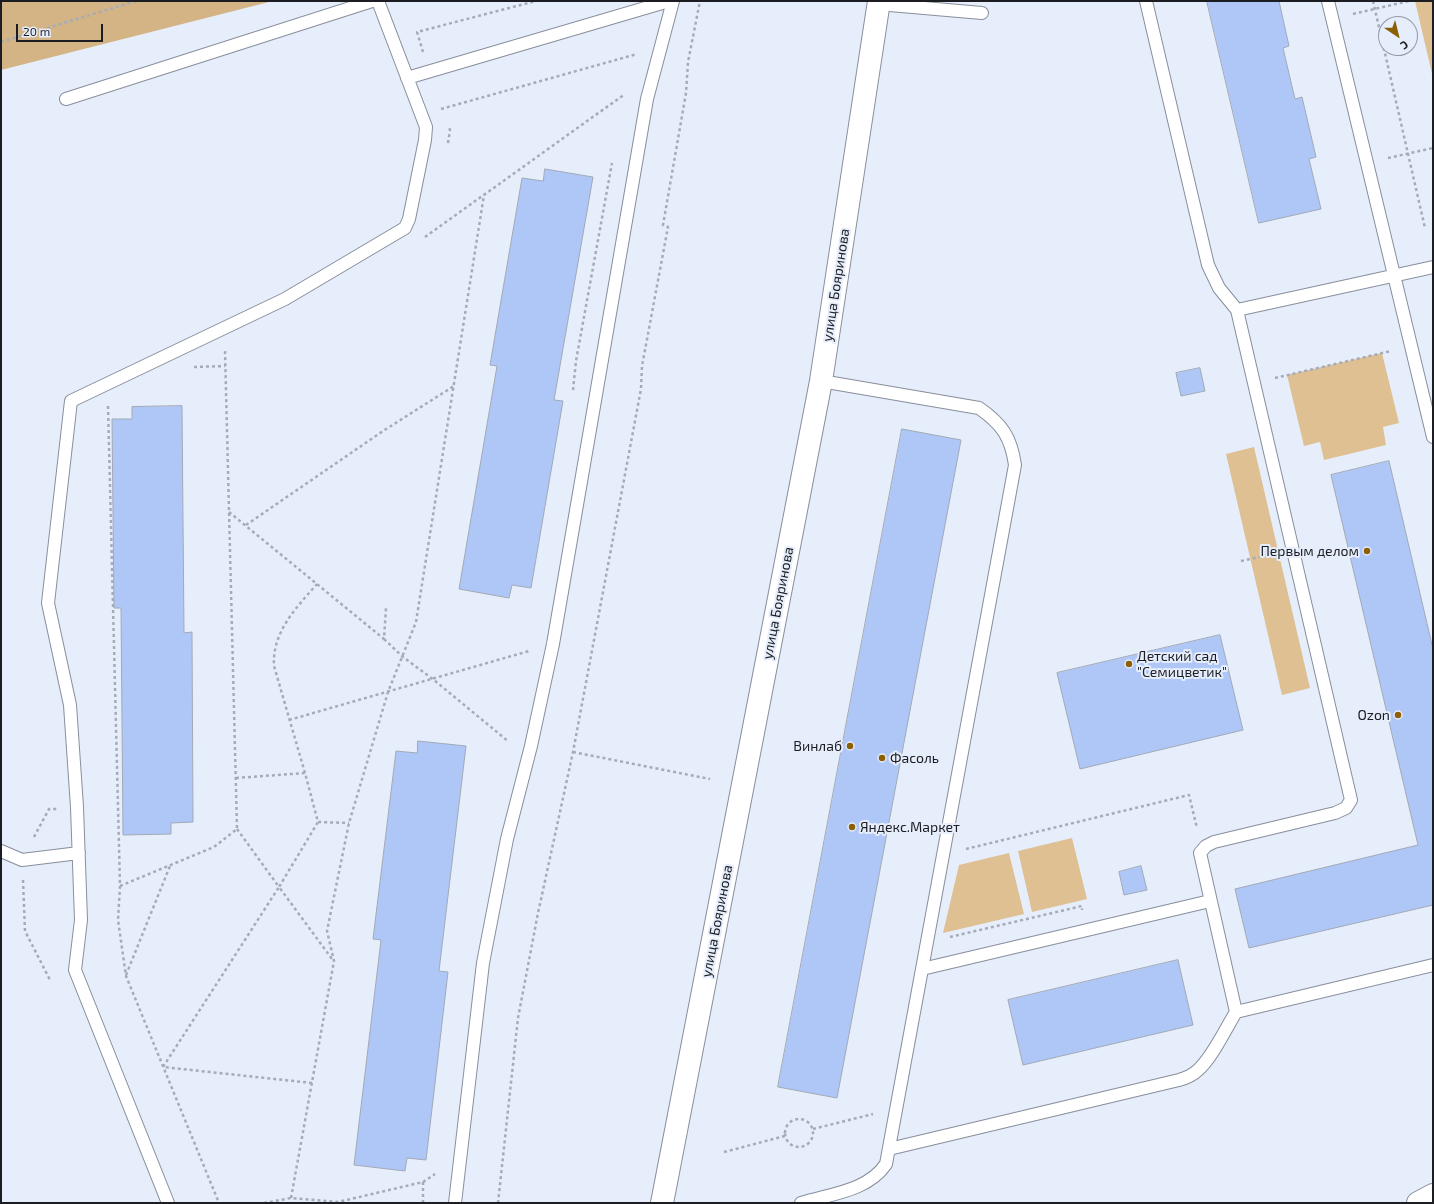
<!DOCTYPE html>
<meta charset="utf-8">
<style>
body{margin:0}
#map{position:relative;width:1434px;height:1204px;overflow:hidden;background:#e6edfb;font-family:"Exo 2",sans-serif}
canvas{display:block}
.frame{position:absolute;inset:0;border:2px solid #1b1d22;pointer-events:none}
.north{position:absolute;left:1378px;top:16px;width:40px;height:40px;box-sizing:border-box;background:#e6edfb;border:1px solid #959aa4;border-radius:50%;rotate:145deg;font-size:11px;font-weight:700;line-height:16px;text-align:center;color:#1b1d22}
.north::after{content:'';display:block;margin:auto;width:14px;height:18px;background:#8c5f03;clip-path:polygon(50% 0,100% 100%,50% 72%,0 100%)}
.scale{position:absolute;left:16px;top:24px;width:87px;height:18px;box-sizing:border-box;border:2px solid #1b1d22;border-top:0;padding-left:5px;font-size:12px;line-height:14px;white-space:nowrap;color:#1b1d22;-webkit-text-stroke:3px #e6edfb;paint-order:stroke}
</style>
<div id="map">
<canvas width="1434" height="1204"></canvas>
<div class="frame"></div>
<div class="north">С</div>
<div class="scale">20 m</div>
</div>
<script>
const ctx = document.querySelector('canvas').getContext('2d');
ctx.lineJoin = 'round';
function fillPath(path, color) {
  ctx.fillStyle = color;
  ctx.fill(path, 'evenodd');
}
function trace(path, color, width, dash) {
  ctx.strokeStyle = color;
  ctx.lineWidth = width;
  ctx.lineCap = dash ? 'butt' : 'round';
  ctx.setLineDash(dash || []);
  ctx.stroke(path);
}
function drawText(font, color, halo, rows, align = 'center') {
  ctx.font = font + ' "Exo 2",sans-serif';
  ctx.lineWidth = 4;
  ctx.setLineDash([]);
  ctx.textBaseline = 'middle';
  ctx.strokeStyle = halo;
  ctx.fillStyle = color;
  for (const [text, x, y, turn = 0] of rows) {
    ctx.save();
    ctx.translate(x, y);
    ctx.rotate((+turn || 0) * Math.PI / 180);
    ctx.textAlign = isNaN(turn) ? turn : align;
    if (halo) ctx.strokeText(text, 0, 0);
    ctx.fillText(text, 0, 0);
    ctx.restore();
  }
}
fillPath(new Path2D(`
 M1415,1h18v77z
 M1382,353l17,70 -16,4 3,18 -62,15 -4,-18 -16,4 -17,-71z
 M1254,447l56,241 -28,7 -56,-241z
 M1072,838l15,61 -55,13 -14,-61z
 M1009,853l15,61 -81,19 16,-68z`), '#dec093');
fillPath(new Path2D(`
 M1,1h272l-272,69z`), '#d4b484');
const building = new Path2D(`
 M1207,1h72l10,45 -6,2 12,51 7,-2 14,60 -7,2 12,50 -62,14z
 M545,169l48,8 -39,223 9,1 -32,187 -19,-3 -3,13 -50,-9 38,-223 -7,-1 32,-187 21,3z
 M1200,368l5,23 -24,5 -5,-23z
 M182,406l2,227 8,-1 1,190 -22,1v11l-48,1 -2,-227h-7l-2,-189h20v-12z
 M902,429l59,11 -124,658 -59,-11z
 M1389,461l44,188v256l-184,43 -14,-59 183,-44 -87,-370z
 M1220,635l23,95 -163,39 -23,-96z
 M418,741l48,5 -27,225 9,1 -22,188 -19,-2 -2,13 -51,-6 27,-225 -8,-1 23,-188 21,2z
 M1141,866l6,24 -23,5 -5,-23z
 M1178,960l15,65 -170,40 -15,-65z`);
fillPath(building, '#aec7f7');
trace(building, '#a2a9b6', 1);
const lane = new Path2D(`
 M1146,1l62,264 11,23 18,22 114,490 -5,8 -11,5 -121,29 -8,4 -6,7 36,159 197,-47
 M1328,1l105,436
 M878,4l104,9
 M407,78l262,-77
 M66,99l306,-98
 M1237,310l196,-43
 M1,851l21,9 57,-7
 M922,969l288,-68
 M889,1149l290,-69c7,-2 14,-5 19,-10 14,-12 28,-42 38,-58
 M168,1203l-93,-233 6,-50 -4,-113 -7,-102 -22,-102 23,-202 214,-102 120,-71 4,-9 16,-79 1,-13 -48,-126
 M455,1203l28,-240 24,-124 24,-93 22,-102 94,-545 26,-98
 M801,1203c29,-9 67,-12 85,-39l129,-699c-4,-28 -13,-41 -36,-57l-158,-27`);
const street = new Path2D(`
 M662,1203l159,-822 58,-380`);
const secondary = new Path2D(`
 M1418,1203l15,-8`);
trace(lane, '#888e9b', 14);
trace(street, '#888e9b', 24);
trace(secondary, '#888e9b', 24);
trace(new Path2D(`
 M1373,1l52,227
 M1353,14l56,-13
 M1,42l135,-41
 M423,52l-6,-20 119,-31
 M441,109l196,-55
 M448,143l2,-13 -1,-4
 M1388,158l45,-10
 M425,237l200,-143
 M194,367l31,-1
 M1275,378l116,-27
 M573,390l3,-29 36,-198
 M108,406l12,480 -2,34 8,56 93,227
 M229,512l155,127 2,-31
 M246,525l137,-94 71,-45
 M1241,561l32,-7
 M384,639l19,18 31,23 75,62
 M289,720l240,-69
 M573,752l137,27
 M305,773l-31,-107c-2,-34 22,-58 43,-82
 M236,778l69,-5 13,49 31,1
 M237,829l42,58 39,-65
 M34,837l15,-28h8
 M966,849l223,-54 8,33
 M23,880l2,51 25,49
 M120,886l94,-39 23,-18 -12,-478
 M950,937l132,-31v4
 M126,975l44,-109
 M312,1083l-149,-16 116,-180 53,72
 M785 1133a14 14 0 1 1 28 0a14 14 0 1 1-28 0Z
 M813,1129l60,-15
 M724,1152l61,-16
 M423,1182l12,-8
 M291,1198l43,-237 -7,-30 22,-108 39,-131 28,-70 68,-427
 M264,1203l27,-5 47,4 85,-20v21
 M498,1203l20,-185 20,-105 35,-161 68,-363 1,-23 26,-139 -5,-2 23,-132 2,-31 12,-61`), '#a6acb7', 2.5, [3, 3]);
trace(lane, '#fff', 12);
trace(street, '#fff', 22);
trace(secondary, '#fff', 22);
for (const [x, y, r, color] of [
 [1367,551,4,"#8c5f03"],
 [1129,664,4,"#8c5f03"],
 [1398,715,4,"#8c5f03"],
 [850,746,4,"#8c5f03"],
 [882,758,4,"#8c5f03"],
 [852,827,4,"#8c5f03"]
]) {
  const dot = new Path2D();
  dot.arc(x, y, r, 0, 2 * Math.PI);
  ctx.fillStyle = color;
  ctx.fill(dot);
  trace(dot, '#e6edfb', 1.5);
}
drawText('14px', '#1b1d22', '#e6edfb', [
 ["улица Бояринова",836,285,-81],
 ["улица Бояринова",778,603,-79],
 ["улица Бояринова",717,921,-79]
]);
drawText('14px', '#1b1d22', '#e6edfb', [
 ["Первым делом",1359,551],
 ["Детский сад",1137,656,"left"],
 ["\"Семицветик\"",1137,672,"left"],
 ["Ozon",1390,715],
 ["Винлаб",842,746],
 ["Фасоль",890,758,"left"],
 ["Яндекс.Маркет",860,827,"left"]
], 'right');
</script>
